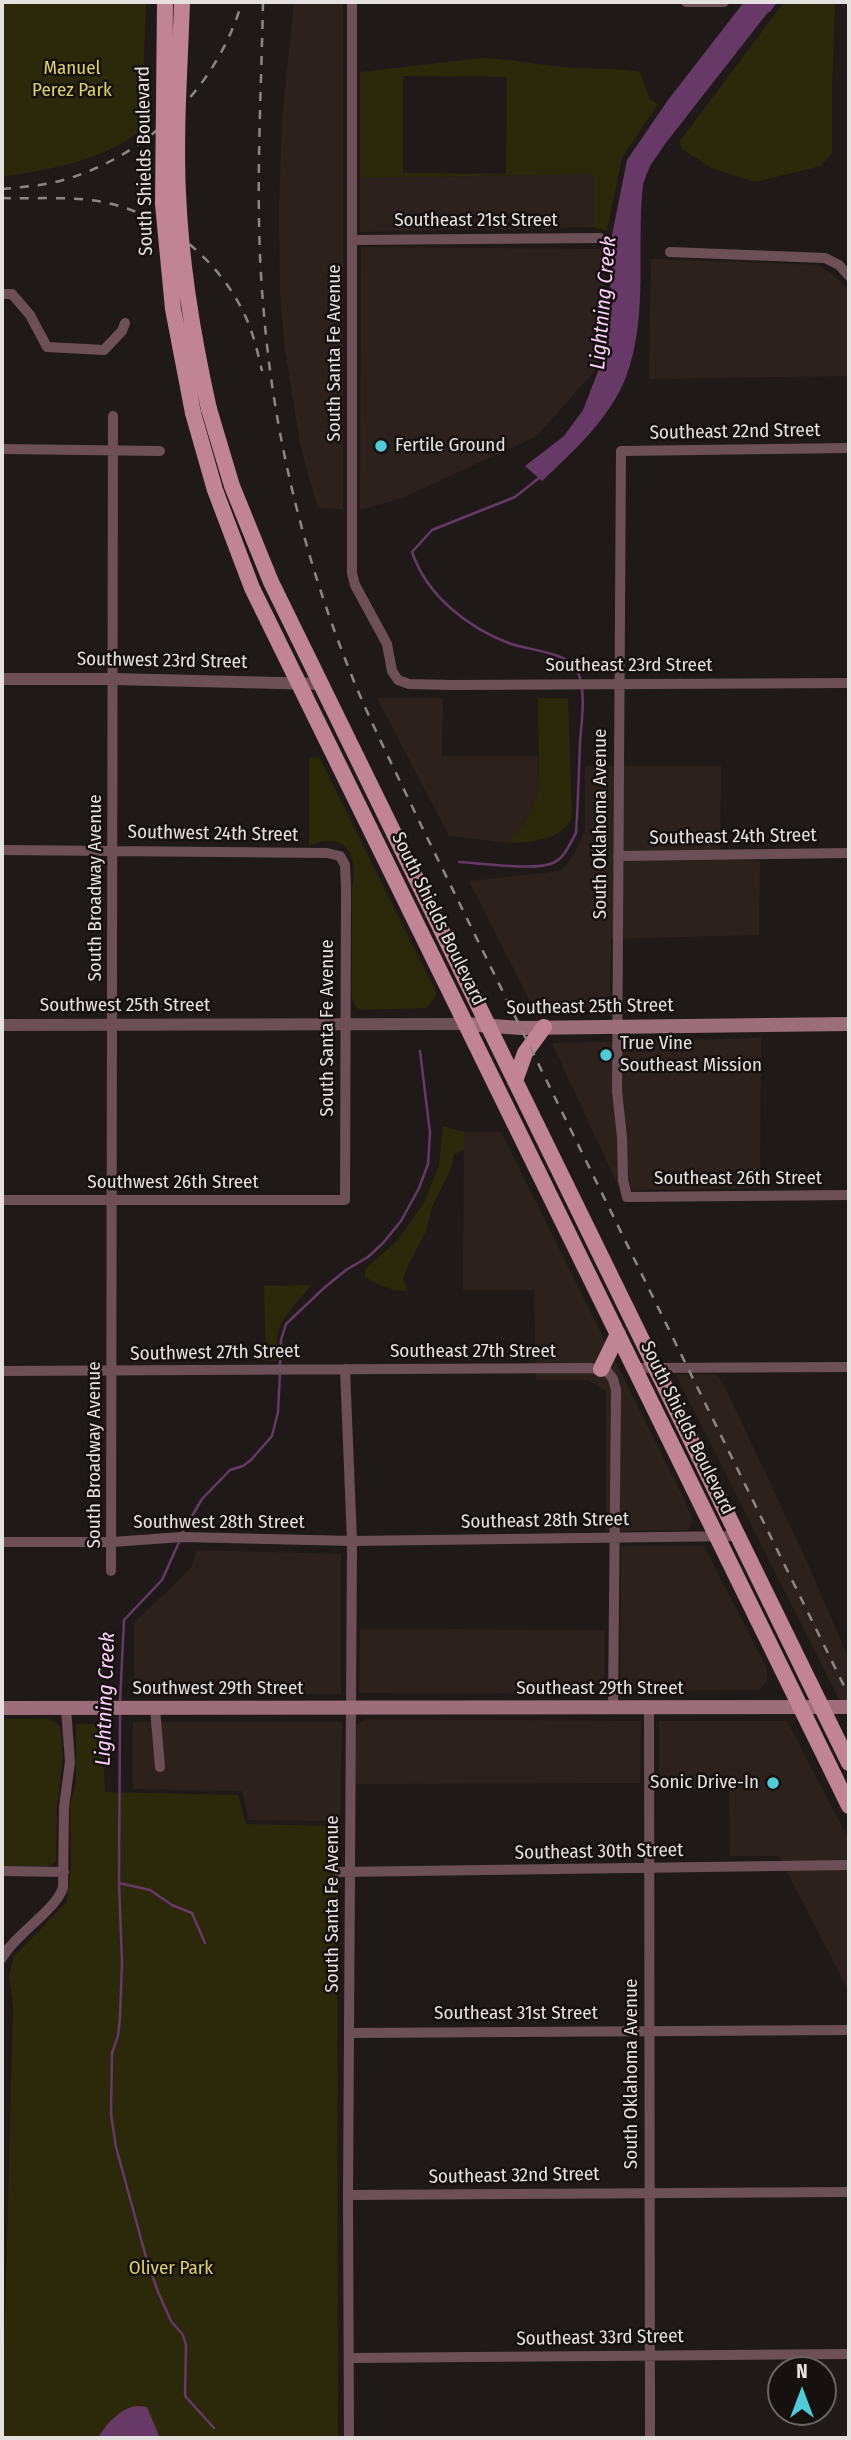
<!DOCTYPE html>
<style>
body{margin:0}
#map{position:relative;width:851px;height:2440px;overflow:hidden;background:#1f1a18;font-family:"Fira Sans Condensed",sans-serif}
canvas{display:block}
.frame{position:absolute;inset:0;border:4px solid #e5e1e0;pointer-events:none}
.north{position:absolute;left:767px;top:2356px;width:70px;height:70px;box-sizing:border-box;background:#16110f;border:2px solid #696463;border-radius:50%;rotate:0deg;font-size:19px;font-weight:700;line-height:28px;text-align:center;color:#e5e1e0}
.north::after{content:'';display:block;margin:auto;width:24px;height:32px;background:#52cbd9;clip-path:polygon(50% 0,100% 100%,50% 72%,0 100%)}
</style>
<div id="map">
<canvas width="851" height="2440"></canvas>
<div class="frame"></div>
<div class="north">N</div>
</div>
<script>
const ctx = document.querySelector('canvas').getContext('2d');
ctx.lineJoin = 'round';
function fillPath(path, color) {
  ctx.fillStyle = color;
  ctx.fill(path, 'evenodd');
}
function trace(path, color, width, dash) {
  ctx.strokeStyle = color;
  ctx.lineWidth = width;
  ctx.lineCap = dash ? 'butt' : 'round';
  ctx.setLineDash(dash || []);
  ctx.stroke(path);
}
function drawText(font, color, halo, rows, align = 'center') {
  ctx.font = font + ' "Fira Sans Condensed",sans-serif';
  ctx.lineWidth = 5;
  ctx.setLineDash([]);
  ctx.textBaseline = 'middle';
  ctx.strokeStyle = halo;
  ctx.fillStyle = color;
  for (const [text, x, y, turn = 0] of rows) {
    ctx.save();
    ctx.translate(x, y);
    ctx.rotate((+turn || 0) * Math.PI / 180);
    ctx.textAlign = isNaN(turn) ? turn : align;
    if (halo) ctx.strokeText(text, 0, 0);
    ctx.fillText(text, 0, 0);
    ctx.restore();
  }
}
fillPath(new Path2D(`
 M294,2h49v507l-25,-1 -17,-59 -16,-99 -5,-56 -1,-87 3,-87z
 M594,174v53l-234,5v-54z
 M361,247l243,2 -1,95 -6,24 -60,68 -135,62 -42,12z
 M651,259l167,6 16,10 15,16v85l-200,3z
 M377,698h66l-1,58h96l1,30 -6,20 -10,18 -16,19 -58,-7z
 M585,766h136l-1,93 40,2 -1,74 -148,4 -1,67 -76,3 -65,-128 92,-10 13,-16 11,-26z
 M761,1038l-1,150 -140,2 -68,-147z
 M464,1132h37l185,371 7,17 -5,10 -82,1v-140l-18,-11h-52l-2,-90h-71z
 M676,1375h41l7,10 79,168 46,106v60z
 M621,1546h83l63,123v12l-8,9 -139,1z
 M197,1550l144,4v140h-207v-71l57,-55z
 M360,1629l245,1 -1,64 -245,-1z
 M366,1719l275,2 -1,62 -284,1v-59z
 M659,1721h128l62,119v152l-70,-136h-49l-1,-67 -70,1z
 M133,1722h209l-2,99 -91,-1 -7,-29 -109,-2z`), '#2d211e');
fillPath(new Path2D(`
 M2,2h144l-5,128c-40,32 -90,39 -139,47z
 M784,2h51l-3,88v63l-11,13 -66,16 -41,-13 -33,-20 -1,-8z
 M482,58c31,1 61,8 92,10 23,1 43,0 66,4l10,28 8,4 -36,54 -15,73 -13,-4v-53l-234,4v-106zM403,76l104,1 -1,97 -103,-1z
 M538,698h30l4,120c-12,23 -41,24 -65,25l16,-19 10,-18 6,-20z
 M319,757l117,235 -1,6 -9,10 -65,2 -5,-3 -4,-8v-111c7,-34 -7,-58 -43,-42v-88z
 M443,1126l21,6v18l-10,4 -4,17 -18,36 -6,25 -17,31 -6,16 5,12c-17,0 -29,-6 -43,-14v-8l33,-29 27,-39 14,-36z
 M311,1285c-10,13 -29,32 -33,47 -2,9 -1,19 -2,29h-10l-2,-75z
 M2,1719h47l6,3 5,5 3,29 -6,50 -1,51v5l-6,4h-48z
 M76,1724h26l3,68 133,3 8,29 91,2 1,612h-336l11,-432 -4,-30 5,-20 52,-53 5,-35 -1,-61 6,-25z`), '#2c280a');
fillPath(new Path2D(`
 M744,2h32l-111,142 -15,22 -7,18c-7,63 6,132 -17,193 -16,41 -52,74 -84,104l-17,-15 39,-30 19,-26 23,-59 4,-40 1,-71 16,-80 41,-60z
 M138,2406l9,1 13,31h-62c8,-14 23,-31 40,-32z`), '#663966');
trace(new Path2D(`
 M769,11l7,-9
 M459,862c22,1 77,9 94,1 12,-5 17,-20 23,-30 2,-30 3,-61 4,-91 2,-23 6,-49 -2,-70 -6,-19 -49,-22 -67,-28 -43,-16 -84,-48 -99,-92l20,-22 83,-33 24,-19
 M280,1366l1,-26 5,-16 38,-36 22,-18 22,-13 15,-14 18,-22 18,-33 9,-24 2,-31 -10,-82
 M182,1533l20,-34 28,-29 13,-4 8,-6 21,-24 6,-24 2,-39
 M120,1702l4,-82 38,-40 18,-40
 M120,1713l-1,170 3,80 -2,54 -2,19 -6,17 -1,61 5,33 30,110 12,35 13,29 12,14 3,10 -1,51 29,32
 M119,1883l31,7 22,15 20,8 13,30`), '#663966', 2.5);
trace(new Path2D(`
 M352,2v571l3,12 32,59 5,27 6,9 11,4 43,1 397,-2
 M686,2h38
 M352,240l248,-2
 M670,252l155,6 14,7 10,11
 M2,294h10l18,21 17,32 57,3 18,-19 3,-8
 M849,448l-228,3 -4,640 5,46 1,43 4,17 222,-2
 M2,449l158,2
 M2,850l325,3 13,3 5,9 1,23 -1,312h-343
 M618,856l231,-3
 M634,1368l215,-1
 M345,1369l7,172 -4,654 1,243
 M2,1371l588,-3 17,3 6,8 3,11 -3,319
 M2,1542h110l70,-5 170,4 386,-5
 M111,1571l2,-1155
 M155,1709l5,58
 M649,1709l1,729
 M2,1871l62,1
 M339,1872l510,-7
 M2,1958c14,-25 52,-46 61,-70l1,-81 6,-45 -4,-54
 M350,2033l499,-3
 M348,2195l501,-3
 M350,2358l499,-4`), '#6d5057', 10);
trace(new Path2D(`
 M2,679h111l208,5
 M2,1025l463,-1`), '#6d5057', 12);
trace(new Path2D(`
 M465,1024l56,4 328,-4
 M2,1708l847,-1`), '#9c6d7a', 14);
trace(new Path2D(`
 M209,409l23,77 39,96 578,1181
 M193,413l22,77 37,98 597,1218
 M515,1081l10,-28 19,-26
 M601,1369l17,-35`), '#c18495', 16);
trace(new Path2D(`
 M263,2c-2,104 -9,208 1,312 10,122 40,242 85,355 21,53 47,103 71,154l429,873
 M2,189c23,-2 46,-4 68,-11 82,-26 148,-94 172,-176
 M2,198c33,1 69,-2 101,4 62,12 119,60 144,118 7,16 11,34 15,51`), '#8c8786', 2.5, [9, 9]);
trace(new Path2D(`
 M165,2l-2,202 10,105 20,104
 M182,2c-2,63 -7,128 -4,191 3,74 15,145 31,216`), '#c18495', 16);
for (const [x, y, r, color] of [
 [381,446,7,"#52cbd9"],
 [606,1055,7,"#52cbd9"],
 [773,1783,7,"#52cbd9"]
]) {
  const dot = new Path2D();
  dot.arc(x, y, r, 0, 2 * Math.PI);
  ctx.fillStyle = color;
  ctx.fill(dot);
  trace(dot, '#16110f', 2.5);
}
drawText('19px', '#dbd16e', '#16110f', [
 ["Manuel",72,69],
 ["Perez Park",72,91],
 ["Oliver Park",171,2269]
]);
drawText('19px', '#e5e1e0', '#16110f', [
 ["South Shields Boulevard",145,161,-91],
 ["Southeast 21st Street",476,221],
 ["South Santa Fe Avenue",335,353,-90],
 ["Southeast 22nd Street",735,432,-1],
 ["Southwest 23rd Street",162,661,1],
 ["Southeast 23rd Street",629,666],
 ["South Oklahoma Avenue",601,824,-90],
 ["Southwest 24th Street",213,834,1],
 ["Southeast 24th Street",733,837,-1],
 ["South Broadway Avenue",96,888,-90],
 ["South Shields Boulevard",438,919,64],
 ["Southwest 25th Street",125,1006],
 ["Southeast 25th Street",590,1007,-1],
 ["South Santa Fe Avenue",328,1028,-90],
 ["Southeast 26th Street",738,1179],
 ["Southwest 26th Street",173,1183],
 ["Southeast 27th Street",473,1352],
 ["Southwest 27th Street",215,1353,-1],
 ["South Shields Boulevard",687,1428,64],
 ["South Broadway Avenue",95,1455,-90],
 ["Southeast 28th Street",545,1521,-1],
 ["Southwest 28th Street",219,1523],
 ["Southwest 29th Street",218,1689],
 ["Southeast 29th Street",600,1689],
 ["Southeast 30th Street",599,1852,-1],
 ["South Santa Fe Avenue",333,1904,-90],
 ["Southeast 31st Street",516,2014],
 ["South Oklahoma Avenue",632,2074,-90],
 ["Southeast 32nd Street",514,2176,-1],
 ["Southeast 33rd Street",600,2338,-1]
]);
drawText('19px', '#e5e1e0', '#16110f', [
 ["Fertile Ground",395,446],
 ["True Vine",620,1044],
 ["Southeast Mission",620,1066],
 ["Sonic Drive-In",759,1783,"right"]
], 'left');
drawText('italic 21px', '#fcd0fa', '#16110f', [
 ["Lightning Creek",604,303,-85],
 ["Lightning Creek",106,1699,-88]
]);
</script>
